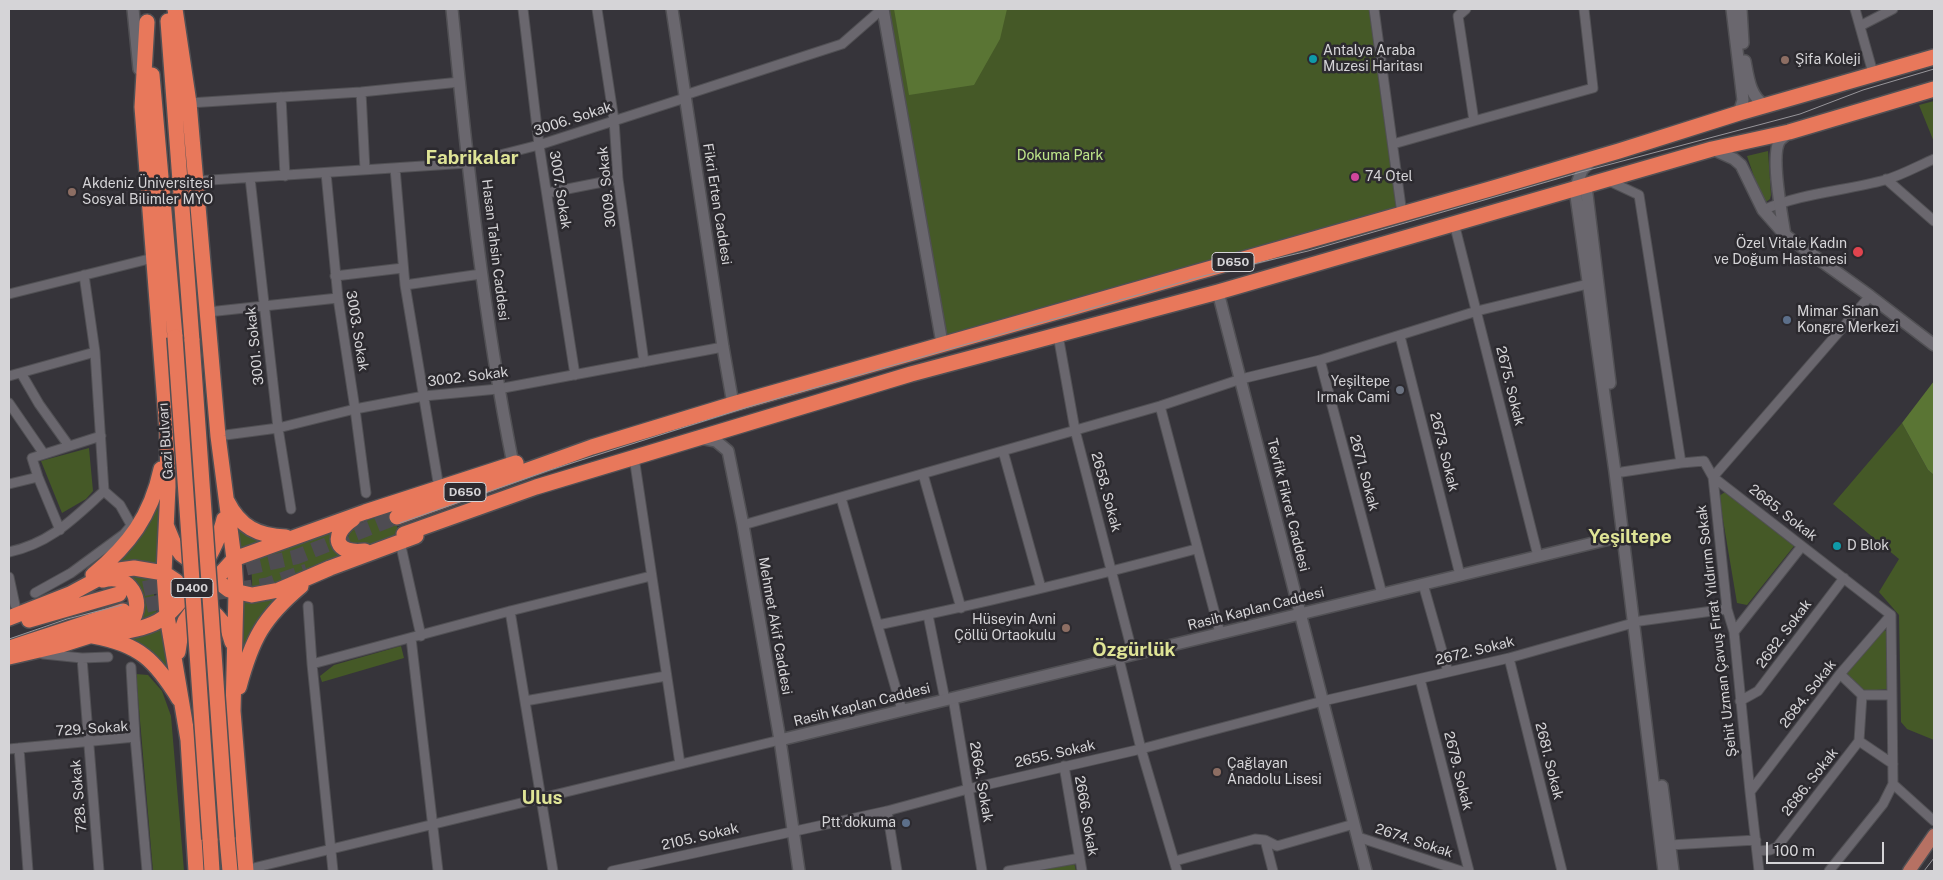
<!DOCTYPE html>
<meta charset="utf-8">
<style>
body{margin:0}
#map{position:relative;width:1943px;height:880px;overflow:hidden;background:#36343a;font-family:"Public Sans",sans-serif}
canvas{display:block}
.frame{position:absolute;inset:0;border:10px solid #d5d4d7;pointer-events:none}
.scale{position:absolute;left:1766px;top:842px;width:118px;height:22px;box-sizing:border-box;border:2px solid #d5d4d7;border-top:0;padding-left:6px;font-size:15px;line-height:18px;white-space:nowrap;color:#d5d4d7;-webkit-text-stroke:4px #2c2a2f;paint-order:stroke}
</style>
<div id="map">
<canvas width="1943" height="880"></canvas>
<div class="frame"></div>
<div class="scale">100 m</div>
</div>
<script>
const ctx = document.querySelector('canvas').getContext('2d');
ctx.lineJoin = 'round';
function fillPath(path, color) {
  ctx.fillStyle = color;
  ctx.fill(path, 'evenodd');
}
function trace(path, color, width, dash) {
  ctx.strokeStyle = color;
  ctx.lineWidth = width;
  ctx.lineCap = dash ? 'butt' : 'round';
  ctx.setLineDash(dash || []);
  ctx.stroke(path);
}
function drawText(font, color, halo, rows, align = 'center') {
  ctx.font = font + ' "Public Sans",sans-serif';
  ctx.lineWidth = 5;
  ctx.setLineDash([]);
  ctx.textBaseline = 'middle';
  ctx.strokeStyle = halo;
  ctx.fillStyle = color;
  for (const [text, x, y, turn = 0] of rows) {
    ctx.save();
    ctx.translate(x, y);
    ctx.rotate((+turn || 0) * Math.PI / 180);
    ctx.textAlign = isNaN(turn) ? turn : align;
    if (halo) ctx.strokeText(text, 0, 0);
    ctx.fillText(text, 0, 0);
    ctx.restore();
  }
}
fillPath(new Path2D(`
 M883,9h490l29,205 -460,129z
 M1934,101v41l-15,-37z
 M1768,151l3,44 -1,4 -4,3 -5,-5 -14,-41z
 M1902,423l26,47 6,5v265l-27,-11 -6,-7 -2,-107 -20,-23 20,-33 -66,-55z
 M89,448l4,43 -7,8 -24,14 -21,-52z
 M1725,492l69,54 -47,59 -10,-2 -18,-107z
 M161,493l-1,72 -47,-1z
 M393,513l8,26 -43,10 -11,-8c4,-20 29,-23 46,-28z
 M232,518l34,21 -28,12z
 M331,531c1,13 3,20 13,28l-81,31h-11c1,-10 -2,-21 1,-30z
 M121,574l31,5 5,38 -7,4h-13z
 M282,596l-42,65 3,-60 10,1z
 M162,625l11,54 -54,-40z
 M1884,630l2,1 2,58 -23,2 -19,-18z
 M401,646l3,12 -82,24 -2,-6 14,-11z
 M136,674l12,1 14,16 9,25 13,155h-31z
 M1074,862l2,9h-52z`), '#455927');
fillPath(new Path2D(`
 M894,9h113l-7,30 -26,46 -65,10z
 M1934,381v94l-6,-5 -26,-47z`), '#5a7534');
trace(new Path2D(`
 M224,573l72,-16 101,-40
 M121,593l56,-11
 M124,610l50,-11 93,-14 40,-14`), '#4e4c52', 15, [15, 8]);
const street = new Path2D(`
 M523,9l16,136 36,230
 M597,9l17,111 4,59 26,183
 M1374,9l28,205
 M1466,9l-8,7 16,105 119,-33 -9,-79
 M1855,9l18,64
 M1860,26l33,-17
 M361,92l4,78
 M685,95l157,-51 40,-35
 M281,97l4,79
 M189,103l172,-11 99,-10
 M1393,144l81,-23
 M395,168l10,117 34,203
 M326,173l12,125 17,111 11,84
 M250,178l28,250 13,81
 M1886,179l48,42
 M1607,180l32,15 42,268 23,-2 9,16 178,138 2,169 -10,20 -54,67
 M196,181l272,-18 71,-18 146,-47
 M547,193l71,-14
 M1763,210c39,-17 81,-19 122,-30 17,-5 33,-14 49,-21
 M1454,223l84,333
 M335,276l68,-8
 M405,285l76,-11
 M9,294l144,-36
 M208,312l130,-14
 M1058,335l17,95 58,225
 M1400,336l60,239
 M1320,360l62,234
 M21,373l18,31 30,42
 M9,376l86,-24
 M9,403l35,51
 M1160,406l60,227
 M218,436l60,-8 77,-19 69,-13 74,-7 225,-42
 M1003,451l38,137
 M634,457l46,307
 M1622,472l59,-9
 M923,474l38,134
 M9,484l29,-7
 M104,491l16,14 14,25
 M841,498l61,212
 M743,525l417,-119 81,-27 79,-19 157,-49 111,-27
 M60,530l-22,-53 -6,-19 69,-22
 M400,542l21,94
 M9,552c42,-9 65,-34 95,-61l-9,-139 -11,-77
 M9,577l6,28
 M1423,584l25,88
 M35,593l36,-20 53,-39 6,-7
 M308,606l4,58 21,207
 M510,611l43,260
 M928,615l17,85
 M1640,621l87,-12
 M878,625c107,-22 213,-48 318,-76
 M1734,632l68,-86
 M411,638l27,233
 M43,654l39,4 26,-1
 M82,658l17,213
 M1509,658l53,213
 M1119,659l22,90 36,122
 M312,664l198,-53 141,-35
 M131,667l4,70
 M1840,674l22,21 -3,46 34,23
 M1420,679l49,192
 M1862,695h30
 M953,698l29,173
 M525,701l141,-25
 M1740,701l18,-10 86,-113
 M19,748l9,123
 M9,749l126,-12 12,134
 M1064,766l18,105
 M1893,784l41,37
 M1750,792l90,-118 51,-59
 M887,811l10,60
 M1358,837l103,34
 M1265,840l8,31
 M1670,845l86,-5
 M1757,851l13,-1 7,-3 82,-106
 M1175,861l80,-22 10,1 12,6 77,-22
 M245,870l535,-130
 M612,871l275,-60 81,-22 173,-40 182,-48 186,-43 124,-35
 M1008,871l72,-13
 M1759,871l-9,-79 -16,-160 -7,-23 -14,-132 157,-181`);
const secondary = new Path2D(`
 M133,9l6,60
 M452,9c15,152 31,305 61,455
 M672,9l51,338 10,57
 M883,9l59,334
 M1732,9l11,91 -4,13
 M1741,9l2,34
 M1745,61c3,16 5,36 20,44
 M1712,149l22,10 7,6 22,45 22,25 85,61 64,49
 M1592,160l-10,10 -7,19 40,283 49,399
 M1586,186l24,197
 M1785,235c-3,-18 -15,-81 -5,-95 2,-2 6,-5 9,-8
 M1218,292l148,579
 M700,438l16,3 12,10 15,74 37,215 19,131
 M780,740l842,-204
 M1662,786l11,85`);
const primary = new Path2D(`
 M1909,871l25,-36`);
const highway = new Path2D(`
 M175,9l14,94 29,333 16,123 2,33 -3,119 13,160
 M168,21l24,320
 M147,22l-5,85 25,324 1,56 -4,86 3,43 21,124 8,131
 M152,75l23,262
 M227,501c13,26 31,35 59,36
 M397,517l195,-70 141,-43 757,-215 129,-38 120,-38 195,-56
 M353,519c-24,16 -18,36 12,32
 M167,527l7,17 7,10 48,36 23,5 27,-5 51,-22 86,-32
 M404,534l132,-47 375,-113 307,-82 494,-143 77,-17 145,-43
 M93,575c36,-30 58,-59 68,-106
 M9,618l61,-24 37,-20 12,-4 15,-2 30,5 12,8 40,34 12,14 4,13
 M29,620l90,-26
 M120,632c16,-2 35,-6 47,-17 22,-19 51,-69 57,-96
 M93,636c46,8 62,24 86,63
 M13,647l110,-36
 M178,652l3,-20 4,-11 30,-41 19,-21 131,-47 151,-49
 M9,657l52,-12 69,-22c17,-21 -1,-51 -27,-43
 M239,687c13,-48 24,-69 62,-101
 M227,838l3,33
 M210,839l2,32`);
trace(street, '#515054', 11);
trace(secondary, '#515054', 14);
trace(primary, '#515054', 15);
trace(highway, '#515054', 18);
trace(street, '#6a676e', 9);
trace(secondary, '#6a676e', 11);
trace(primary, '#b67163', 12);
trace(highway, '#e8785b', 15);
trace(new Path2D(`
 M400,523l150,-53 198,-63 455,-131 105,-25 273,-79 219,-58 63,-24 71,-21
 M9,639l58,-20 55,-14
 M1924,871l10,-13`), '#97959a', 1);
const highwayBridge = new Path2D(`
 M175,337l35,502
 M192,341l35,497`);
trace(highwayBridge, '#515054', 18, []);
trace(highwayBridge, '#e8785b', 15);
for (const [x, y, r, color] of [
 [1313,59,5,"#0f9aa8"],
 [1785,60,5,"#8d6e63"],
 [1355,177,5,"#d1479c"],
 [72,192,5,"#8d6e63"],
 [1858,252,6,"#e0444e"],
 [1787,320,5,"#5c6f8a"],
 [1400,390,5,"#6b7280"],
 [1837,546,5,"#0f9aa8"],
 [1066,628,5,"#8d6e63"],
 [1217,772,5,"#8d6e63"],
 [906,823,5,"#5c6f8a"]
]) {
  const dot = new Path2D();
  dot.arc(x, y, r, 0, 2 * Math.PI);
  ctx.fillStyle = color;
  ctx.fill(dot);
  trace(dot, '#2c2a2f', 2);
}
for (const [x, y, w] of [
 [1233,262,42],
 [465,492,42],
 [192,588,42]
]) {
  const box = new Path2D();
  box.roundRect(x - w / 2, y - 9.5, w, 19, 4);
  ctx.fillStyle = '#2c2a2f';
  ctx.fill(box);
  trace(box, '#d5d4d7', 1);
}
drawText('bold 12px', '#d5d4d7', null, [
 ["D650",1233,262],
 ["D650",465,492],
 ["D400",192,588]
]);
drawText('14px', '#d5d4d7', '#2c2a2f', [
 ["Antalya Araba",1323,51],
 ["Muzesi Haritası",1323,67],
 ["Şifa Koleji",1795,60],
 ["74 Otel",1365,177],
 ["Akdeniz Üniversitesi",82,184],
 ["Sosyal Bilimler MYO",82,200],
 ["Özel Vitale Kadın",1847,244,"right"],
 ["ve Doğum Hastanesi",1847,260,"right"],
 ["Mimar Sinan",1797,312],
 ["Kongre Merkezi",1797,328],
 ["Yeşiltepe",1390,382,"right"],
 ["Irmak Cami",1390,398,"right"],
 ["D Blok",1847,546],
 ["Hüseyin Avni",1056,620,"right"],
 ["Çöllü Ortaokulu",1056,636,"right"],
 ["Çağlayan",1227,764],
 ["Anadolu Lisesi",1227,780],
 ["Ptt dokuma",896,823,"right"]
], 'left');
drawText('14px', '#d5d4d7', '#2c2a2f', [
 ["3006. Sokak",573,119,-18],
 ["3009. Sokak",607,187,-96],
 ["3007. Sokak",560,190,81],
 ["Fikri Erten Caddesi",717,204,81],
 ["Hasan Tahsin Caddesi",495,250,83],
 ["3003. Sokak",357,331,81],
 ["3001. Sokak",255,346,-96],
 ["3002. Sokak",468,377,-7],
 ["2675. Sokak",1510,386,76],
 ["Gazi Bulvarı",166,441,-94],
 ["2673. Sokak",1444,452,76],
 ["2671. Sokak",1364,473,75],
 ["2658. Sokak",1106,492,75],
 ["Tevfik Fikret Caddesi",1288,505,76],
 ["2685. Sokak",1783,513,38],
 ["Rasih Kaplan Caddesi",1256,609,-14],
 ["Mehmet Akif Caddesi",775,626,80],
 ["Şehit Uzman Çavuş Fırat Yıldırım Sokak",1717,631,-97],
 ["2682. Sokak",1784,634,-53],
 ["2672. Sokak",1475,651,-14],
 ["2684. Sokak",1808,694,-52],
 ["Rasih Kaplan Caddesi",862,705,-14],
 ["729. Sokak",92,729,-4],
 ["2655. Sokak",1055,754,-13],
 ["2681. Sokak",1549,761,76],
 ["2679. Sokak",1458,771,76],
 ["2664. Sokak",981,782,80],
 ["2686. Sokak",1810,782,-52],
 ["728. Sokak",79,796,-95],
 ["2666. Sokak",1086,816,80],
 ["2105. Sokak",700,837,-13],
 ["2674. Sokak",1414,841,18]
]);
drawText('14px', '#bee68a', '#2c2a2f', [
 ["Dokuma Park",1060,156]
]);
drawText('bold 19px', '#dfe496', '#2c2a2f', [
 ["Fabrikalar",472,158],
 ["Yeşiltepe",1630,537],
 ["Özgürlük",1134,650],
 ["Ulus",542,798]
]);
</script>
